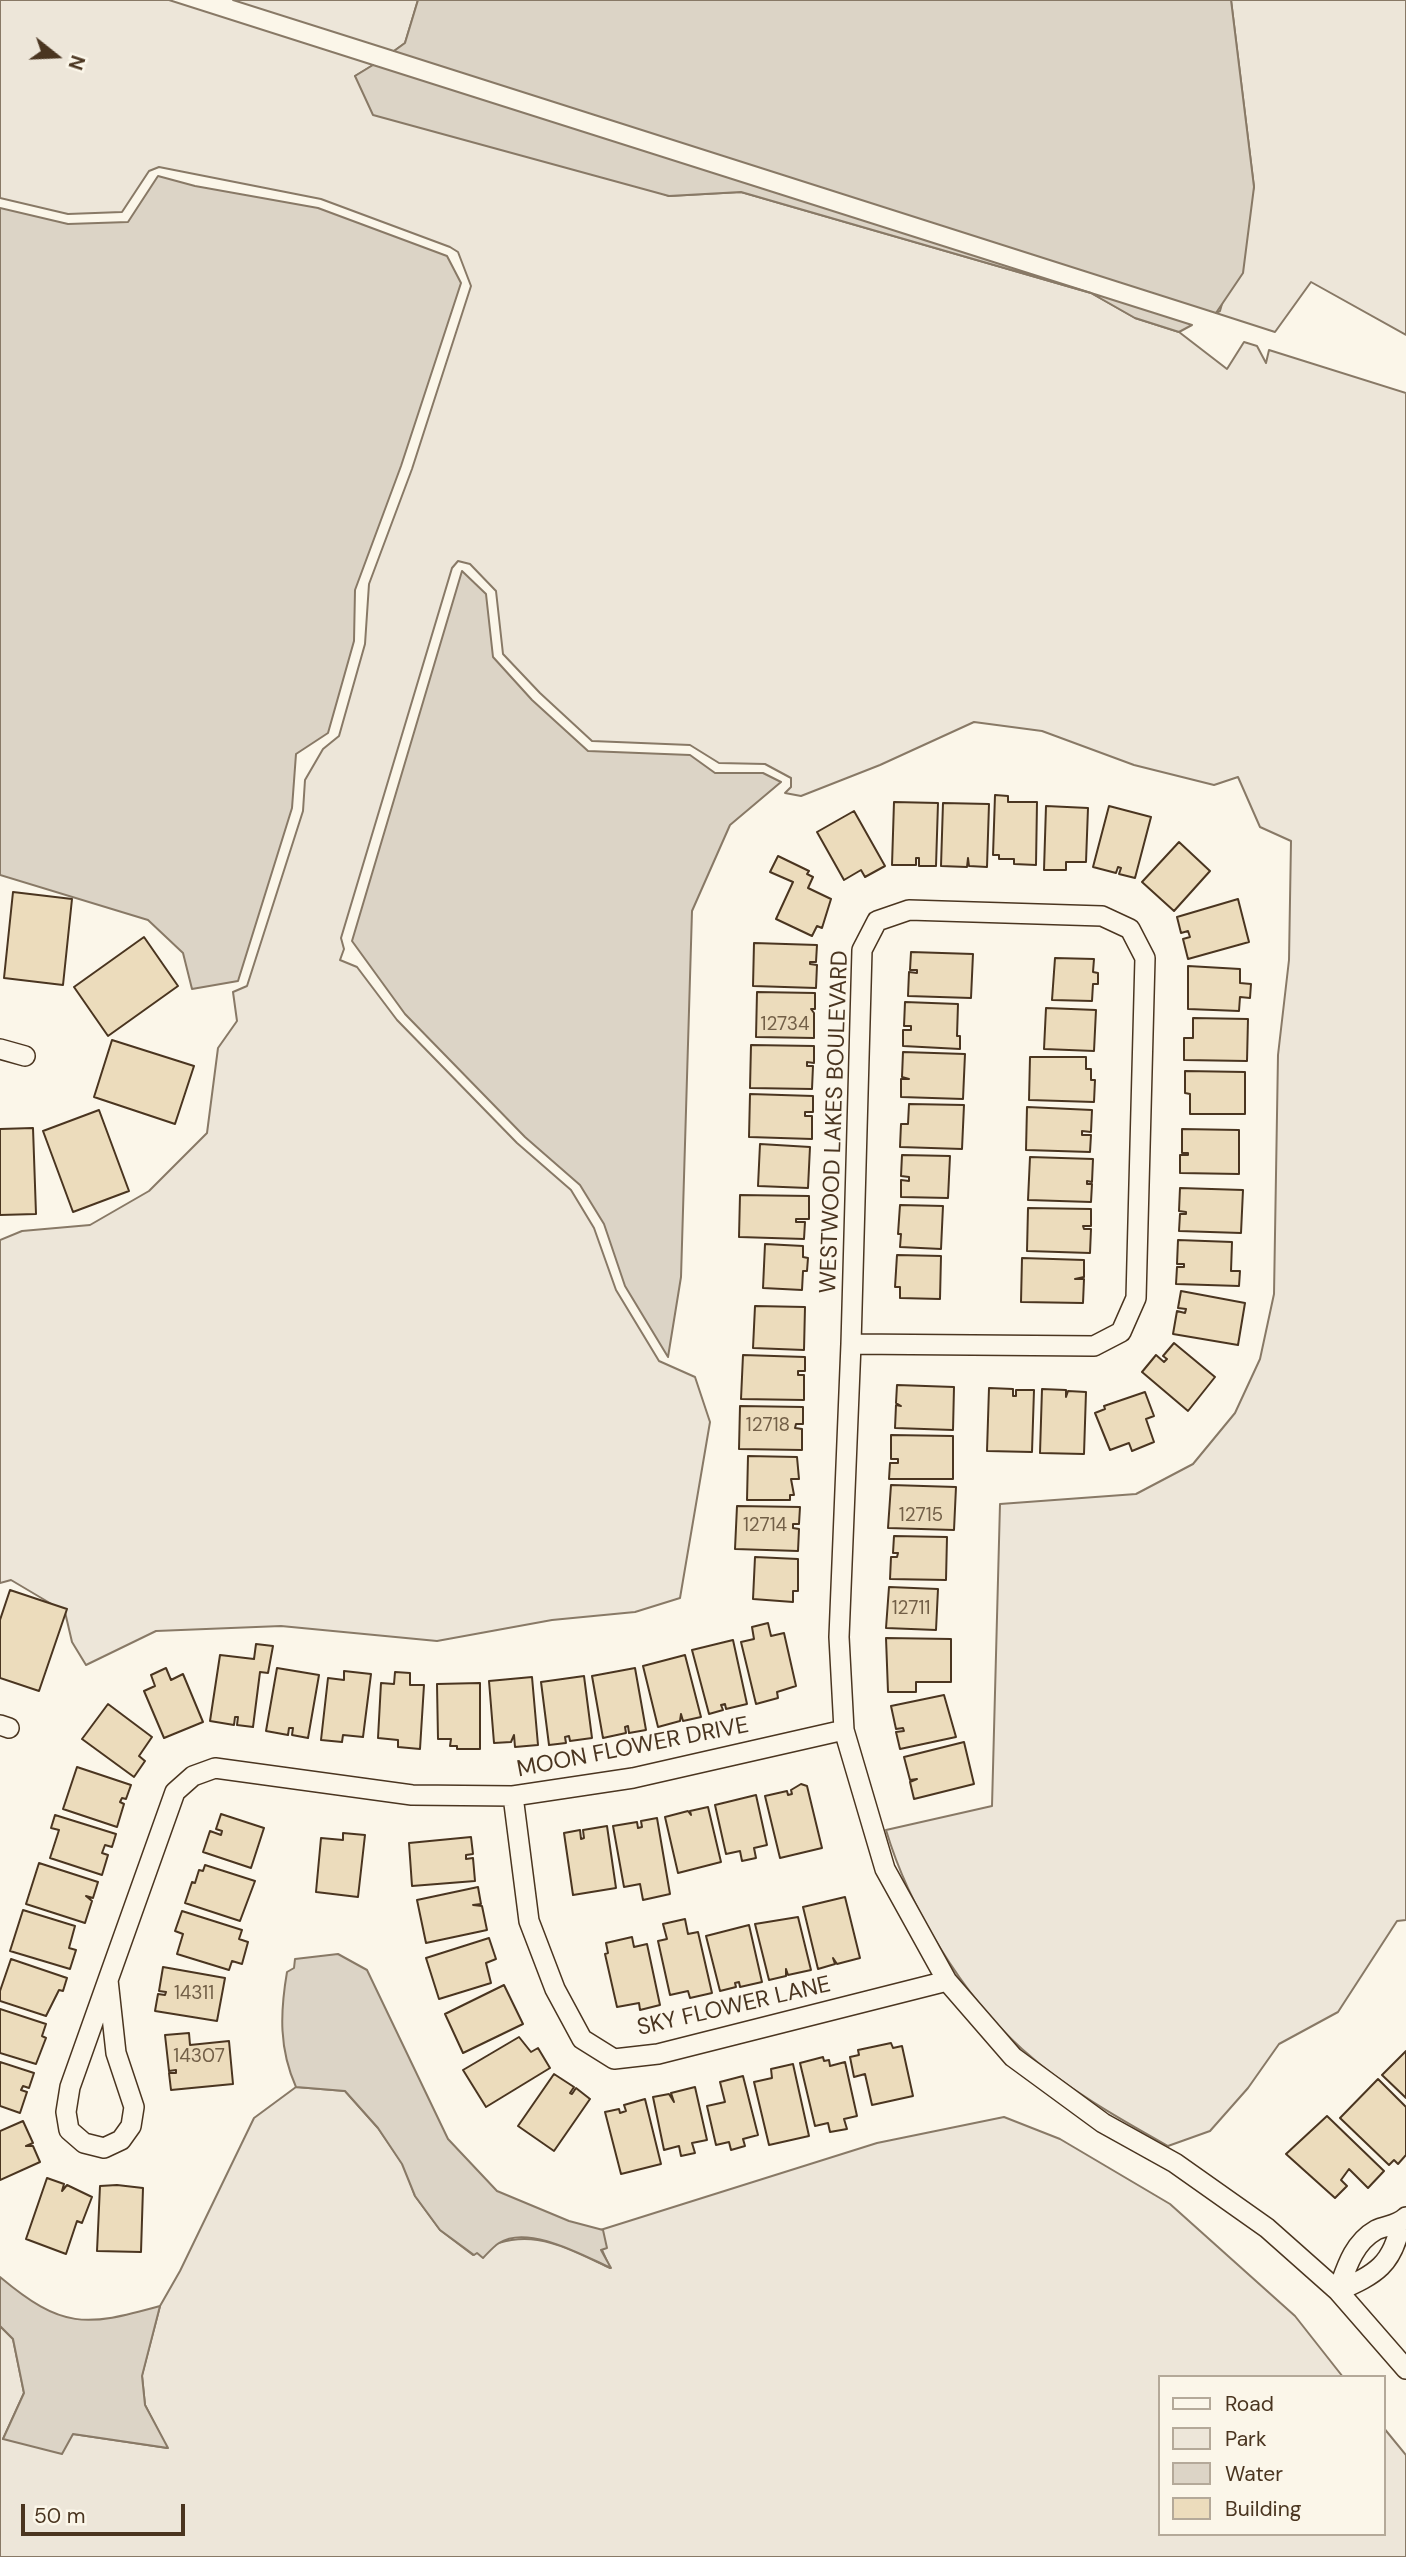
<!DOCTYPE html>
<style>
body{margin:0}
#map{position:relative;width:1406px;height:2557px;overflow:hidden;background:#fbf6e9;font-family:"DM Sans",sans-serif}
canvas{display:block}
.legend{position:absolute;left:1158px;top:2375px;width:228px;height:161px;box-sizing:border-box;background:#fbf6e9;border:2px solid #b4a999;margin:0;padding:9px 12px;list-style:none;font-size:21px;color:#4a3520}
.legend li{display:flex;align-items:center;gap:14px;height:35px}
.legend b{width:35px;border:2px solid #b4a999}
.north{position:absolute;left:21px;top:21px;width:70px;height:70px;-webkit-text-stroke:5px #fbf6e9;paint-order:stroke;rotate:108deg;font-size:19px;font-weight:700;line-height:28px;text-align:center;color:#4a3520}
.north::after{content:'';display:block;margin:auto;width:24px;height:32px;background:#4a3520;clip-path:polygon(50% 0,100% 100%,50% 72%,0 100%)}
.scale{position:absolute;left:21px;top:2504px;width:164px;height:32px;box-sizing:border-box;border:4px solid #4a3520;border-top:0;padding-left:9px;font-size:21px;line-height:24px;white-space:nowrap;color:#4a3520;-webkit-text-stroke:5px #fbf6e9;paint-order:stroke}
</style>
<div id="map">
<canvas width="1406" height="2557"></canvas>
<ul class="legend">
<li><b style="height:9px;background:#fbf6e9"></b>Road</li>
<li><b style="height:19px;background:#ede6d9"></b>Park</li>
<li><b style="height:19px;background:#dcd4c6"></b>Water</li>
<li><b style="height:19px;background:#ecdcbc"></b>Building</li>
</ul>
<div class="north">N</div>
<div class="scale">50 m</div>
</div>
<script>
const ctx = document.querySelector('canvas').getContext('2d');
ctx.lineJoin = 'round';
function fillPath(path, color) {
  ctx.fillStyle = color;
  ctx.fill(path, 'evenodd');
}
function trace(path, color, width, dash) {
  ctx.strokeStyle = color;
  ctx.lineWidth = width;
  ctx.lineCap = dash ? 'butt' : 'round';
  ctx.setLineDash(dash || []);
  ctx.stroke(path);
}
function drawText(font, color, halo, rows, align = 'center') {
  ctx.font = font + ' "DM Sans",sans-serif';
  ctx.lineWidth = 5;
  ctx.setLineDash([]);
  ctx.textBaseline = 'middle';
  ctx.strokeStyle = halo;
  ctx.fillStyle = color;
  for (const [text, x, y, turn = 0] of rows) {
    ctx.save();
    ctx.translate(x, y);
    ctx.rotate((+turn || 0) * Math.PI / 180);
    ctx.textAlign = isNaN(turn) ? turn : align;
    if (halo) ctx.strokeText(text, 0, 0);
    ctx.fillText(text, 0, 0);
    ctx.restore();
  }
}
const green = new Path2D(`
 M0,0h169l204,65 -18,11 314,120 72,-4 350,101 44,25 44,14 48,37 17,-27 13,4 9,17 3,-13 137,43v1527l-9,1 -59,91 -59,32 -31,44 -38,43 -42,15c-50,-28 -103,-58 -146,-97 -60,-54 -113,-142 -136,-219l106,-24 8,-302 136,-10 57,-30 42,-51 25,-54 14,-65 4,-239 11,-95 2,-119 -31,-14 -22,-50 -24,8 -80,-20 -92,-34 -68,-9 -94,43 -79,31 -16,-3 6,-6v-9l-26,-14 -46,-1 -29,-18 -98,-4 -52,-48 -37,-39 -7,-63 -26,-27 -12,-3 -6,7 -111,370 3,11 -4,11 17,7 40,53 120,123 54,47 23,38 22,62 43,71 36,16 15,45 -30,176 -45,14 -83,8 -115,21 -156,-15 -125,5 -70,34 -14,-23 -7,-30 -54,-32 -11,3v-343l22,-9 68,-6 59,-34 58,-58 11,-85 19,-27 -4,-29 14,-6 56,-175 2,-31 18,-31 16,-13 26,-92 4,-60 43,-115 59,-183 -13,-34 -8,-5 -129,-48 -162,-32 -10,4 -27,41 -54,2 -68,-16z
 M233,0h185l-13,43 -11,8z
 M1231,0h175v335l-95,-53 -36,50 -59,-19 4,-2 34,-124z
 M296,2087l49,4 33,37 26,38 11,30 25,34 33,25c51,-32 88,-10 137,13l-16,-36 283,-89 127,-26 56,22 110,65 125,112 48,61h-184v157h224v-107l23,28v102h-1406v-231l13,13 11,54 -21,46 70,-5 94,14 -22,-43 -3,-30 18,-69 20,-35 74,-153z`);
fillPath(green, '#ede6d9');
trace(green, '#887966', 2);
const water = new Path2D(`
 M418,0h813l23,187 -11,86 -27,40 -822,-262 11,-8z
 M373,65l718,228 101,32 -13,7 -44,-14 -44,-25 -350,-101 -72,4 -296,-81 -18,-39z
 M158,176l37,10 123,22 129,48 14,27 -60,183 -46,124 -1,51 -26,92 -32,21 -4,54 -54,173 -46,8 -9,-36 -35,-33 -148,-45v-667l68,16 60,-2z
 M462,571l24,23 7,63 39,43 56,51 102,4 25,18h48l18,9 -51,43 -38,86 -11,366 -13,80 -43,-71 -21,-62 -24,-39 -55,-48 -120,-123 -53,-73z
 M338,1954l29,16 81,169 49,52 72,30 34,9 4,18 -6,2 10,18c-27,-12 -83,-44 -112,-25 -6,4 -11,10 -16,15l-6,-5 -3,2 -34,-25 -25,-34 -13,-32 -24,-36 -33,-37 -49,-4c-17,-38 -16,-74 -9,-115l7,-4 1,-9z
 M0,2277c62,52 85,50 160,29l-18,70 3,29 23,43 -95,-14 -11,20 -59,-15 21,-46 -11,-54 -13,-13z`);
fillPath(water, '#dcd4c6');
trace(water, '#887966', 2);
const building = new Path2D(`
 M995,795l13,1v6h29l-1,63 -22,-1v-5h-15v-4h-6z
 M894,802l44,1 -2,63h-17v-8h-3v7h-24z
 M943,803l46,1 -2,63 -18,-1 -1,-8 -1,9 -26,-1z
 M1046,806l42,2 -2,54h-20v8h-22z
 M1109,806l42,11 -16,61 -16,-4 2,-6 -3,-1 -2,6 -23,-6z
 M854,811l31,55 -20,11 -4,-7 -17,10 -27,-48z
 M1179,842l31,29 -36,40 -32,-29z
 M778,856l31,15 -2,3 6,3 -5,11 23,11 -9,29 -5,-2 -5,10 -36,-17 17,-37 -23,-10z
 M13,892l59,7 -9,86 -59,-7z
 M1238,899l11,43 -61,17 -5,-20 7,-2 -2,-6 -7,2 -4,-16z
 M144,937l34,49 -70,50 -34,-49z
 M754,943l63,2 -1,17h-6v2l7,1 -1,23 -63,-2z
 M911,952l62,2 -2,44 -63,-2 1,-24 8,1v-3h-7z
 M1055,958l39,1 -1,13 5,1v11h-5l-1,17 -40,-1z
 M1188,966l52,3v14l11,1 -1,14 -10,-1 -1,14 -51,-2z
 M757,992l58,1v16h-4l3,4v25l-58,-1z
 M905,1002l53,2 -1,32h3v13l-57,-3v-16h8v-4h-7z
 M1046,1008l50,2 -2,41 -50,-2z
 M1193,1018l55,1 -1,42 -63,-1v-22h9z
 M112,1040l82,26 -19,58 -81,-27z
 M751,1045l63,1v17l-7,-1v4h6l-1,23 -62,-1z
 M903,1052l62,2 -2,45 -62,-2v-18h8l-7,-2z
 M1030,1057h56v12h5v11h4l-1,22 -65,-2z
 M1185,1071l60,1v42h-55v-20l-5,-1z
 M750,1094l63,2v16h-8v4h7v23l-63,-2z
 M909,1104l55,1 -2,44 -62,-2 1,-23h7z
 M1027,1107l65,3 -1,22 -9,-1v4h9l-1,17 -64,-2z
 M99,1110l30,81 -56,21 -30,-81z
 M33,1128l3,86 -36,1v-86z
 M1182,1129l57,1v44l-59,-1v-18h8v-2h-6z
 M760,1144l50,3 -2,41 -50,-2z
 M902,1155l48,1 -2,42 -47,-1v-17l8,1v-4l-8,-1z
 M1030,1157l63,2 -1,23 -5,-1v3h5l-1,18 -63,-2z
 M1180,1188l63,2 -2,43 -62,-2 1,-17h6v-2l-7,-1z
 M740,1195l69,1v23h-13v3h9l-1,17 -65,-2z
 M900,1205l43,1 -2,43 -41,-2 1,-13h-3z
 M1028,1208l63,1v17h-8l1,3h7l-1,24 -63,-2z
 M1178,1240l54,2 -1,29h9l-1,15 -63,-2 1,-17h7v-3h-7z
 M765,1244l38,2v11l5,1 -1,13h-4l-1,19 -39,-2z
 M897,1255l44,1 -1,43 -40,-1v-11h-5z
 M1022,1258l62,2v17l-9,2h9l-1,24 -62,-1z
 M1181,1291l64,12 -7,42 -65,-11 4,-23 8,2 1,-4 -8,-1z
 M755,1306l50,1 -1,43 -51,-2z
 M1174,1343l41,34 -27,34 -46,-39 14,-17 8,7 3,-3 -4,-3z
 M743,1355l62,2v14h-7v4h6v25l-63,-1z
 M897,1385l57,2 -1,43 -58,-2 1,-23 5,1 -5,-3z
 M989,1388l24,1v7h3v-6h18l-2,62 -45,-1z
 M1042,1389l24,1v7l2,-6 18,1 -2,62 -44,-1z
 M1145,1392l9,24 -8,3 8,23 -22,9 -3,-8 -19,7 -15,-37 10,-4 -1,-3z
 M740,1406l63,1v17h-7l-1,4 7,1v21l-63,-1z
 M891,1435l62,1v43h-64l1,-16h8v-4h-7z
 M748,1456l49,1 2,22h-8l3,16h-4v5h-43z
 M891,1485l65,2 -2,43 -66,-2z
 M737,1506l63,1 -1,17h-6v4l6,1 -1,22 -63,-2z
 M894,1536l53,1 -1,43 -56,-1 1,-22h6l1,-4h-5z
 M755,1557l43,2v32h-5v11l-40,-3z
 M889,1587l49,2 -2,41 -50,-2z
 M10,1590l57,19 -28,82 -39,-13v-58z
 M768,1623l3,13 13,-3 12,53 -19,6 1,6 -22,6 -15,-62 13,-3 -2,-12z
 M886,1638l65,1v43h-35v10h-28z
 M733,1640l14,64 -21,5 -1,-5 -4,1 2,5 -14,4 -17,-64z
 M256,1644l17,2 -5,27 -8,-1 -7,55 -16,-2 1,-8h-3l-1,8 -24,-4 10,-66 34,4z
 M685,1655l16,62 -18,4 -2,-7 -1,7 -22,6 -15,-61z
 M166,1668l5,12 12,-6 20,48 -39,16 -20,-47 11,-5 -4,-11z
 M277,1668l42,7 -11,63 -16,-3 1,-7h-4l-1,7 -22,-4z
 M635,1668l11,62 -17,3 -1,-7 -3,1 1,6 -23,5 -11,-62z
 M344,1671l27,3 -8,63 -20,-2 -1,7 -21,-2 7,-62 16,2z
 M395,1672l15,1v12h14l-4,64 -22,-2v-7l-20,-2 3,-55 13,1z
 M584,1676l8,62 -22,3 -1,-5 -4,1 1,6 -17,2 -8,-63z
 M532,1677l6,68 -23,2 -1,-12 -3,7 -17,1 -5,-62z
 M480,1683v66h-23v-3h-7l1,-7h-13l-1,-55z
 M944,1695l12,42 -56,12 -4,-17 8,-1 -1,-3 -7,1 -5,-23z
 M108,1704l44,33 -13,19 6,5 -11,16 -52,-38z
 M964,1742l10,42 -60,15 -4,-17 7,-3 -7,1 -6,-23z
 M77,1767l54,18 -5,14 -4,-1 -2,4 4,2 -7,23 -54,-18z
 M801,1784l6,2 15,62 -42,10 -15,-62 22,-5 1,4 4,-1 -1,-4z
 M756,1795l11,50 -13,3 2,10 -14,3 -2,-10 -14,3 -11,-49z
 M708,1807l13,55 -43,11 -13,-56 23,-6 3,4 -1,-4z
 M221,1814l43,14 -13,40 -48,-16 7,-21 11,4 1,-4 -6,-2z
 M55,1815l61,19 -4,13 -7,-2 -3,8 6,2 -6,20 -52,-17 9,-28 -8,-2z
 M657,1818l13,76 -27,6 -3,-16 -16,3 -11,-61 24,-4 1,6 4,-1 -1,-6z
 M607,1826l9,62 -43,7 -9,-62 16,-3 1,9 3,-1 -1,-8z
 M343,1833l22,2 -7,62 -42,-5 5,-54 22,2z
 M471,1837l2,17 -7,1v4l7,-1 2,23 -63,5 -3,-43z
 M39,1863l59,19 -5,16 -7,-2 6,5 -7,22 -59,-19z
 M205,1865l50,16 -15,40 -55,-18 7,-21 3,1 4,-13 4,1z
 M478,1887l3,17 -8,1 9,1 5,24 -61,13 -9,-43z
 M845,1897l15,61 -23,6 -4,-6 2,6 -17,5 -15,-62z
 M23,1910l52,16 -6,22 7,2 -6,19 -60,-18z
 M182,1911l60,19 -3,9 9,3 -6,22 -10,-3 -3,9 -52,-16 6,-20 -8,-3z
 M798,1917l13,53 -23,5 -2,-6v7l-17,4 -14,-56z
 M685,1919l3,15 10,-2 14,61 -22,5 -2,-7 -18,4 -12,-54 9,-2 -4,-15z
 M749,1925l13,57 -22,5 -1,-5 -4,1 1,4 -16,4 -14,-55z
 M632,1937l2,10 13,-3 13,61 -20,5 -1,-7 -22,4 -12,-53 3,-1 -2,-10z
 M489,1938l7,21 -10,4 5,20 -52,16 -13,-41z
 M11,1959l56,19 -4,13 -4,-1 -13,26 -46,-15v-10z
 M163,1967l62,11 -8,43 -62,-10 3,-17 7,1 1,-3 -7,-1z
 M504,1985l19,39 -60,29 -18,-39z
 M0,2009l46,15 -4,12 4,2 -10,26 -36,-11z
 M189,2033l1,12 39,-4 4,43 -62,6 -2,-17h7v-3l-7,1 -4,-36z
 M519,2037l12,15 7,-4 12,20 -64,39 -23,-37z
 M891,2043l2,5 9,-2 11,50 -41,9 -7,-31 -11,3 -4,-20 9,-2 -1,-5z
 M1406,2051v47l-24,-23z
 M823,2057l1,4 5,-1 1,6 15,-4 12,54 -13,3 3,10 -17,3 -2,-9 -13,3 -15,-63z
 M0,2062l34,11 -5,15 -6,-2 -2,4 6,2 -7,21 -20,-7z
 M793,2064l16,72 -40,9 -15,-63 18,-4 -1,-9z
 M554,2074l20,13 -4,6 2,1 4,-6 14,11 -36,52 -36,-25z
 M743,2076l15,59 -15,4 2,7 -14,4 -2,-8 -13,3 -9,-39 18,-4 -5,-20z
 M1378,2079l28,28v48l-8,9 -4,-4 -5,5 -49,-47z
 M695,2087l12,53 -15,3 3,10 -14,3 -2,-10 -15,4 -11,-53 16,-3 5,8 -3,-9z
 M645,2099l16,65 -40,10 -16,-62 14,-3 1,4 6,-2 -2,-6z
 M1327,2116l57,55 -16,17 -19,-19 -8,11 6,6 -12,12 -49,-44z
 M23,2121l10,22 -7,3h7l7,16 -40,18v-49z
 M47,2178l17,6 -2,7 5,-6 25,12 -10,26 -5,-2 -11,33 -40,-15z
 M117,2185l26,3 -2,64 -44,-1 3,-65z`);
fillPath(building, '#ecdcbc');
trace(building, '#4a3520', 2);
const minor = new Path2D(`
 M909,910l193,6 28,13 15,29 -9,340 -15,34 -27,14 -243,-2 11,-394 15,-29z
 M0,1049l25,7
 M851,1344l-12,293 5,93 41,139 62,112 66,76 90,66 72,40 92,65 71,63 68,78
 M0,1725l9,3
 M513,1796l16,125 26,68 27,50 32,20 44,-5 289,-73
 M108,1980l8,73 18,54 -3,19 -10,14 -17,8 -20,-5 -15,-13 -3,-18 4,-25 38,-107 67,-188 18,-16 22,-8 197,27 101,1 120,-18 211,-48
 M1338,2291c8,-22 15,-48 38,-61 10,-5 21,-4 30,-13
 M1338,2291c38,-17 55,-26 63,-69`);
trace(minor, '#4a3520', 22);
trace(minor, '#fbf6e9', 19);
drawText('19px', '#725f47', null, [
 ["12734",785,1025],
 ["12718",768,1426],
 ["12715",921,1516],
 ["12714",765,1526],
 ["12711",911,1609],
 ["14311",194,1994],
 ["14307",199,2057]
]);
drawText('23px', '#4a3520', '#fbf6e9', [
 ["WESTWOOD LAKES BOULEVARD",835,1122,-88],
 ["MOON FLOWER DRIVE",633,1748,-11],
 ["SKY FLOWER LANE",734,2007,-13]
]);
</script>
